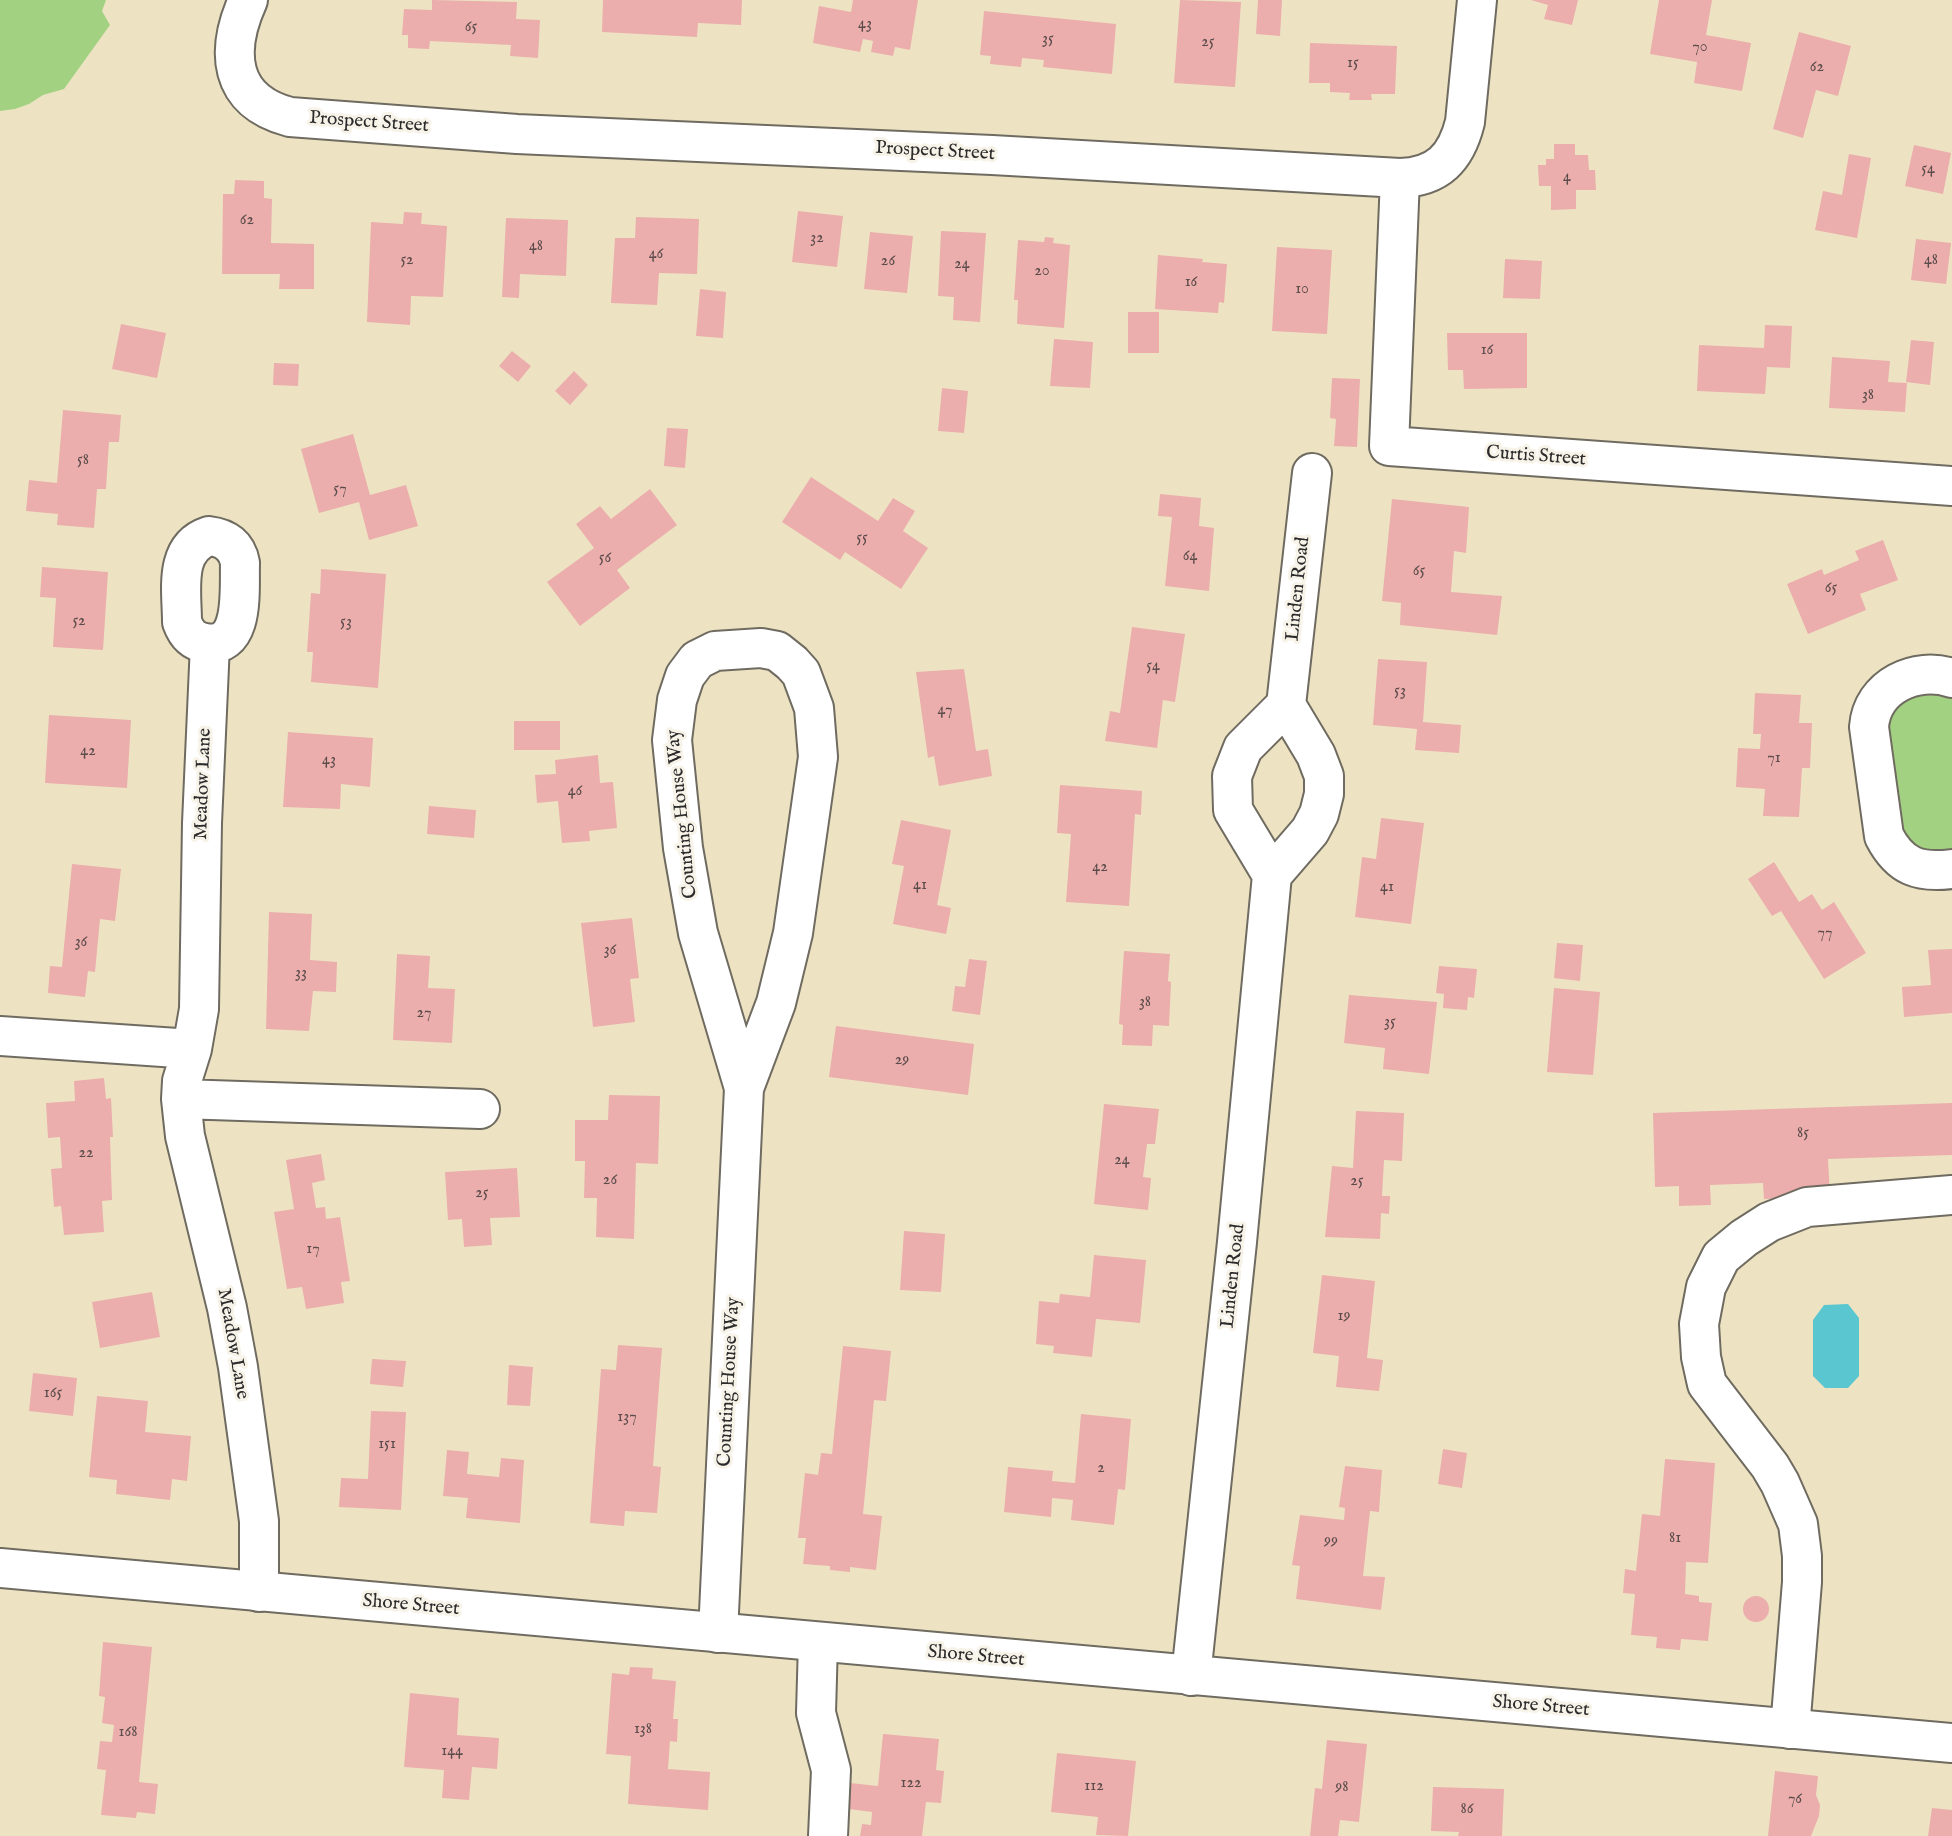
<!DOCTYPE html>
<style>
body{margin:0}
canvas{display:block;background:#ede3c3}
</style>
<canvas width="1952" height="1836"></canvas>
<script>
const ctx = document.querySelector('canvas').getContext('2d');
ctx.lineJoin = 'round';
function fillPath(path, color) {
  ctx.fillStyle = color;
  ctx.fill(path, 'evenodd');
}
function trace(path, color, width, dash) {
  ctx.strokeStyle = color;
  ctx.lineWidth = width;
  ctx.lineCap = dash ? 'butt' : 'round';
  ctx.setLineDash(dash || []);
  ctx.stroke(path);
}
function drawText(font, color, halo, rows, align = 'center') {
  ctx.font = font + ' "IM FELL English",serif';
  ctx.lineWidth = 6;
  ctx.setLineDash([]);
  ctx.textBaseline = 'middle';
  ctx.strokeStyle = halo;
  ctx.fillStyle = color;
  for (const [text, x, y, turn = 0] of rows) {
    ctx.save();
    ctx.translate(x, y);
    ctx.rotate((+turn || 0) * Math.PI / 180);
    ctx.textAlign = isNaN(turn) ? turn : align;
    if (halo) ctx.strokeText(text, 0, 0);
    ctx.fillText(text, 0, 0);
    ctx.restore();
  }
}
fillPath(new Path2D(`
 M0,0h106l-4,11 8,14 -46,64 -21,6 -14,9 -14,5 -15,2z
 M1933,695l19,3v157l-10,2 -39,-15 -18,-123c12,-17 28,-23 48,-24z`), '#a2d281');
fillPath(new Path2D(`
 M1848,1304l11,14v58l-11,12h-23l-12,-12v-56l11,-15z`), '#5ac7d0');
fillPath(new Path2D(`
 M432,0l85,2 -1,17 24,1 -2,38 -28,-2 1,-11 -81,-4 -1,8 -21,-1v-13h-6l2,-26 28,1z
 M603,0h139l-1,25 -43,-2 -1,14 -95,-5z
 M853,0h65l-8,50 -15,-3 -2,9 -22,-4 2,-11 -10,-2 -3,13 -47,-9 6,-37 32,6z
 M1180,0l61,2 -6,85 -61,-4z
 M1258,0h24l-2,36 -24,-2z
 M1531,0h47l-6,25 -28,-6 4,-14z
 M1659,0h53l-6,35 45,8 -9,48 -48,-8 3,-21 -47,-8z
 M984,11l132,13 -4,50 -69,-7 1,-7 -22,-2 -1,9 -31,-3 1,-8 -11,-1z
 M1799,32l52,14 -13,50 -22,-6 -13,48 -30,-9z
 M1310,43l87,3 -2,48h-24l1,6h-23l1,-7 -20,-1v-9h-21z
 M1554,144h21v11h13l1,15h6l1,20h-20v19l-25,1v-24h-12l-1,-21h8v-6h8z
 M1914,145l37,8 -8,41 -38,-8z
 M1849,154l22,4 -14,80 -42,-8 8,-39 19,4z
 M235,180l29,1v17l8,1 -1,44 43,1v45h-35l1,-15h-58l1,-80h11z
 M798,211l45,5 -6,51 -45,-5z
 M404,212l18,1 -1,11 26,2 -4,71 -32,-1 -1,29 -43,-3 4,-100 32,2z
 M636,217l63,2 -2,55 -38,-1 -2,32 -46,-2 4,-65h20z
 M506,218l62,2 -2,56 -46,-2 -1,24 -17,-1z
 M941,231l45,2 -6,89 -27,-2 1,-23 -16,-1z
 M870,232l43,4 -6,57 -43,-4z
 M1045,237l9,1 -1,5 17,2 -6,83 -47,-4 1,-24h-4l4,-60 26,2z
 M1916,239l35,4 -5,41 -35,-4z
 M1277,247l55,3 -5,84 -55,-3z
 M1158,255l45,4 -1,3 25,2 -3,39 -5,-1 -1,11 -63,-4z
 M1505,259l37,2 -2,38 -37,-1z
 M700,289l26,3 -3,46 -27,-2z
 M1128,312h31v41h-31z
 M121,324l45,9 -9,45 -45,-9z
 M1765,325l27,1 -2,42 -23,-1 -2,27 -68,-3 2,-46 65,3z
 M1447,333h80v55l-63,1 -1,-19h-15z
 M1054,339l39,3 -3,46 -40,-2z
 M1911,340l23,2 -4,43 -24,-3z
 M512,351l19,15 -13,16 -19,-16z
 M1832,357l58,4 -2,21 19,1 -2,29 -76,-4z
 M274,363l25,1 -1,22 -25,-1z
 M574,371l14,14 -18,20 -15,-14z
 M1332,378l28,1 -3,68 -23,-1 2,-27 -6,-1z
 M942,388l26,3 -4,42 -26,-2z
 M63,410l58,5 -2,27h-10l-3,47h-9l-3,39 -37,-3 1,-11 -32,-3 3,-31 28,3z
 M667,428l21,1 -3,39 -21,-2z
 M353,434l17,61 36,-10 12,41 -49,14 -10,-38 -40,11 -18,-64z
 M811,477l67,44 15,-23 22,13 -12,20 25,17 -27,41 -56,-37 -5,8 -58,-38z
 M650,489l27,36 -60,45 13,18 -50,38 -33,-44 47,-34 -18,-24 24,-18 11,13z
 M1160,494l41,4 -2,28 15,2 -5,63 -44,-5 7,-69 -14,-1z
 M1392,499l77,8 -3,46 -12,-2 -3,41 51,4 -5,39 -97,-10 1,-22 -19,-2z
 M1883,540l15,40 -38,14 6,16 -58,24 -21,-50 35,-15 2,6 35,-15 -4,-9z
 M42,567l66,5 -5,78 -50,-3 3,-49 -16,-1z
 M321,569l65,5 -8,114 -67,-6 2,-30h-6l4,-59 9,1z
 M1132,627l53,7 -10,68 -12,-2 -6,48 -52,-7 5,-30 10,2z
 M1378,659l49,3 -4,60 38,3 -2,28 -44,-3 2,-21 -44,-4z
 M964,669l12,82 12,-2 4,27 -53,10 -5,-30 -6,2 -12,-86z
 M1755,693l46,2 -2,28h13l-2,45h-8l-3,49 -36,-1 2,-27 -29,-2 2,-39 22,1 1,-15h-8z
 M49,715l82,5 -4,68 -82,-5z
 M514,721h46v29h-46z
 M288,732l85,6 -3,49 -29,-3 -1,25 -57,-2z
 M598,755l2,28 13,-1 4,46 -28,3 1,10 -28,2 -4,-42 -21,2 -2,-28 21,-1 -1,-14z
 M1060,785l82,6 -1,24 -6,-1 -6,92 -63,-4 5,-68 -14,-1z
 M429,806l47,4 -2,28 -47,-4z
 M1381,818l43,5 -13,101 -56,-7 7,-60 14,2z
 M901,820l50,10 -14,75 14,3 -5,26 -53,-10 11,-58 -12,-2z
 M1774,862l25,40 13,-8 10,16 12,-8 32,51 -42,26 -43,-68 -9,5 -24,-37z
 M72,864l49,5 -6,52 -15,-2 -5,53 -7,-1 -3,26 -37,-4 2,-27 12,1z
 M269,912l43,2 -2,46 27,2 -1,30 -23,-1 -4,40 -43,-2z
 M632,918l7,60 -9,1 5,43 -42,5 -12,-104z
 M1557,943l26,2 -3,36 -26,-3z
 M1952,949v64l-48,4 -2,-30 29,-2 -3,-35z
 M1124,951l46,3 -2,27 3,1 -2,44 -16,-1 -1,21 -30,-1 1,-20 -4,-1z
 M397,954l33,2 -2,32 27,1 -3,54 -59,-3z
 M969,959l18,2 -7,54 -28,-4 3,-25 10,1z
 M1439,966l38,3 -3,29 -6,-1 -1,13 -24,-2 1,-14 -8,-1z
 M1554,988l46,4 -7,83 -46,-3z
 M1349,995l88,7 -8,72 -46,-5 2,-21 -41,-5z
 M836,1026l138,18 -6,51 -139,-18z
 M104,1078l2,21 5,-1 2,39h-3l2,63 -10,1 2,31 -40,3 -3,-29 -7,1 -3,-38 11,-1 -2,-31 -12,1 -2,-35 29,-2 -1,-20z
 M609,1095l51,1 -2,68 -22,-1 -2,76 -38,-2 1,-39h-13l1,-37h-10v-41h33z
 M1952,1103v52l-124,4 2,37 -66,3 -1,-16 -53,2 1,20 -32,1v-20l-24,1 -2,-74z
 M1104,1104l55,5 -4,35h-8l-4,33 8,1 -3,32 -54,-6z
 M1356,1111l48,2 -2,48 -18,-1 -2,36h8l-1,18 -8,-1 -1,26 -55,-2 7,-71 21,2z
 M321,1154l4,26 -13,3 4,25 9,-1 1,12 14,-2 10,64 -9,1 3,21 -38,6 -4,-22 -15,2 -13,-77 20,-3 -8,-49z
 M517,1168l3,49 -30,1 2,27 -28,2 -2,-28 -14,1 -3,-48z
 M904,1231l41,3 -4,58 -41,-2z
 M1094,1255l52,5 -6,63 -44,-4 -4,38 -39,-4 1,-7 -18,-2 3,-43 20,2 1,-9 30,3z
 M1322,1275l53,6 -8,77 16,2 -4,31 -43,-4 3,-31 -26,-3z
 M152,1292l8,45 -60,11 -8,-46z
 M618,1345l44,3 -9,118 8,1 -4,46 -32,-2 -1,15 -34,-3 11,-154 15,1z
 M843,1346l48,5 -5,50 -12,-1 -11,114 19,2 -6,54 -26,-3v5l-20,-2v-4l-27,-2 3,-26h-8l7,-65 13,2 3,-22 11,1z
 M372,1359l34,2 -3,26 -33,-3z
 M509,1365l24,2 -3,39 -23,-1z
 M33,1373l44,5 -4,38 -44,-5z
 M97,1396l51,5 -3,31 46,4 -4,45 -15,-2 -2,21 -54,-6 1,-14 -28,-3z
 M371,1411l35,1 -5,98 -62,-3 2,-29 27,1z
 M1081,1414l50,5 -6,71 -7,-1 -4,36 -43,-5 2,-20 -21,-2 -1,19 -47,-5 4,-45 45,4 -1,10 23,2z
 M1443,1449l24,4 -5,35 -24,-4z
 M447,1450l22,2 -2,22 32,3 2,-19 23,2 -4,63 -54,-5 2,-20 -25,-2z
 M1665,1459l50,4 -7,100 -22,-1 -1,32 14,2v6l13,1 -4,38 -27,-2 -1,11 -24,-2 1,-11 -26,-2 4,-41 -12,-1 2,-24 11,2 6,-57 18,2z
 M1345,1466l37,4 -3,42 -9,-1 -7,65 22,1 -4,33 -85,-11 4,-33 -8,-1 8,-50 44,5 1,-12 -6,-1z
 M1743 1609a13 13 0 1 1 26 0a13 13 0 1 1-26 0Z
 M103,1642l49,5 -13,135 19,2 -3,30 -18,-2 -1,6 -35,-3 5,-45 -9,-1 3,-28 12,1 2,-17 -12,-2 3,-26 -6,-1z
 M630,1667l23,1 -1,11 24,2 -3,38h5l-1,23 -7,-1 -2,28 42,3 -2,38 -80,-6 3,-48 -25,-2 6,-81 17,2z
 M410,1693l49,5 -2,37 42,3 -2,31 -25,-2 -3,33 -27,-2 2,-28 -40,-3z
 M883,1734l56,5 -3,31 8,1 -3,32 -15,-1 -4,34h-62l2,-12 9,1 1,-13 -23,-3 1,-26 28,3z
 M1327,1740l40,4 -8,78 -19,-2 -2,16h-28l5,-48 7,1z
 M1057,1753l79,8 -8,75 -32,-1 2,-18 -47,-5z
 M1775,1771l43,5 -2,19 4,10 -1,11 -8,20h-43z
 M1433,1787l71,2 -2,47h-44l1,-4 -28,-1z
 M1932,1808l20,2v26h-24z`), '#ebaeac');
const minor = new Path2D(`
 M248,0c-23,51 -20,101 42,117l227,17 475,21 408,23c38,-1 56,-20 65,-56l12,-122
 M1400,178l-11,268 563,40
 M209,536c17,2 28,10 31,27 -1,26 6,87 -35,80 -13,-2 -19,-10 -23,-21 0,-31 -9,-74 27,-86z
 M210,644l-8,179 -3,186 -7,40 -10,32 -1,18 4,37 42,172 11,59 21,154v71
 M1952,678c-36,-12 -80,8 -83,49l15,109c16,31 35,37 68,33
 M1272,875l-39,-65 -1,-34 11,-28 43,-43
 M0,1036l192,13
 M181,1099l299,10
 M718,1633l26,-545 32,-85 17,-70 25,-176 -4,-49 -13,-35 -9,-10 -15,-12 -16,-3 -46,3 -18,9 -12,16 -8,24 -5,40 11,108 15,85 46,155
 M818,1642l-2,71 15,57 -3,66
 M1191,1676l46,-434 35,-367 38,-44 9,-17 5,-20v-18l-8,-21 -30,-50 26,-232
 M1790,1729l12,-147v-26l-4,-32 -18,-41 -10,-17 -63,-82 -6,-27 -2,-33 7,-37 15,-30 23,-19 25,-16 38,-15 145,-12`);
const major = new Path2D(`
 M0,1568l1952,175`);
trace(minor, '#6f6b60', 42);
trace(major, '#6f6b60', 42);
trace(minor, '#fff', 38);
trace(major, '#fff', 38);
drawText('16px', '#5b4c4b', null, [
 ["43",865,25],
 ["65",471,28],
 ["35",1048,40],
 ["25",1208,43],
 ["70",1700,48],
 ["15",1353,64],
 ["62",1817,68],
 ["54",1928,170],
 ["4",1567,178],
 ["62",247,221],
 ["32",817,239],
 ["48",536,247],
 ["46",656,255],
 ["52",407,261],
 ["48",1931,261],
 ["26",888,262],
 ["24",962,265],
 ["20",1042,272],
 ["16",1191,283],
 ["10",1302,290],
 ["16",1487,351],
 ["38",1868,396],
 ["58",83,461],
 ["57",340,490],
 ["55",862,539],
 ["64",1190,557],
 ["56",605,559],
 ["65",1419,572],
 ["65",1831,589],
 ["52",79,622],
 ["53",346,623],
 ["54",1153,667],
 ["53",1400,692],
 ["47",945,711],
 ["42",88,752],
 ["71",1774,759],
 ["43",329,761],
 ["46",575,792],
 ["42",1100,868],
 ["41",920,886],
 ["41",1387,888],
 ["77",1825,934],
 ["36",81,943],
 ["36",610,951],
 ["33",301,974],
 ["38",1145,1003],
 ["27",424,1014],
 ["35",1390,1023],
 ["29",902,1061],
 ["85",1803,1134],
 ["22",86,1154],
 ["24",1122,1161],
 ["26",610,1181],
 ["25",1357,1182],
 ["25",482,1194],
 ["17",313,1250],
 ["19",1344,1317],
 ["165",53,1394],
 ["137",627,1418],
 ["151",387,1445],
 ["2",1101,1469],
 ["81",1675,1539],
 ["99",1331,1542],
 ["138",643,1730],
 ["168",128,1733],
 ["144",452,1752],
 ["122",911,1784],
 ["112",1094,1787],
 ["98",1342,1788],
 ["76",1795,1800],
 ["86",1467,1810]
]);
drawText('19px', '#2b2b2b', '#f7f3e8', [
 ["Prospect Street",369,123,4],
 ["Prospect Street",935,152,3],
 ["Curtis Street",1536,457,4],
 ["Linden Road",1299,589,-84],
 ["Meadow Lane",204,784,-88],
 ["Counting House Way",683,814,-96],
 ["Linden Road",1234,1276,-84],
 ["Meadow Lane",232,1344,80],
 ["Counting House Way",730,1382,-87],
 ["Shore Street",411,1606,5],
 ["Shore Street",976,1657,5],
 ["Shore Street",1541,1707,5]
]);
</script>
